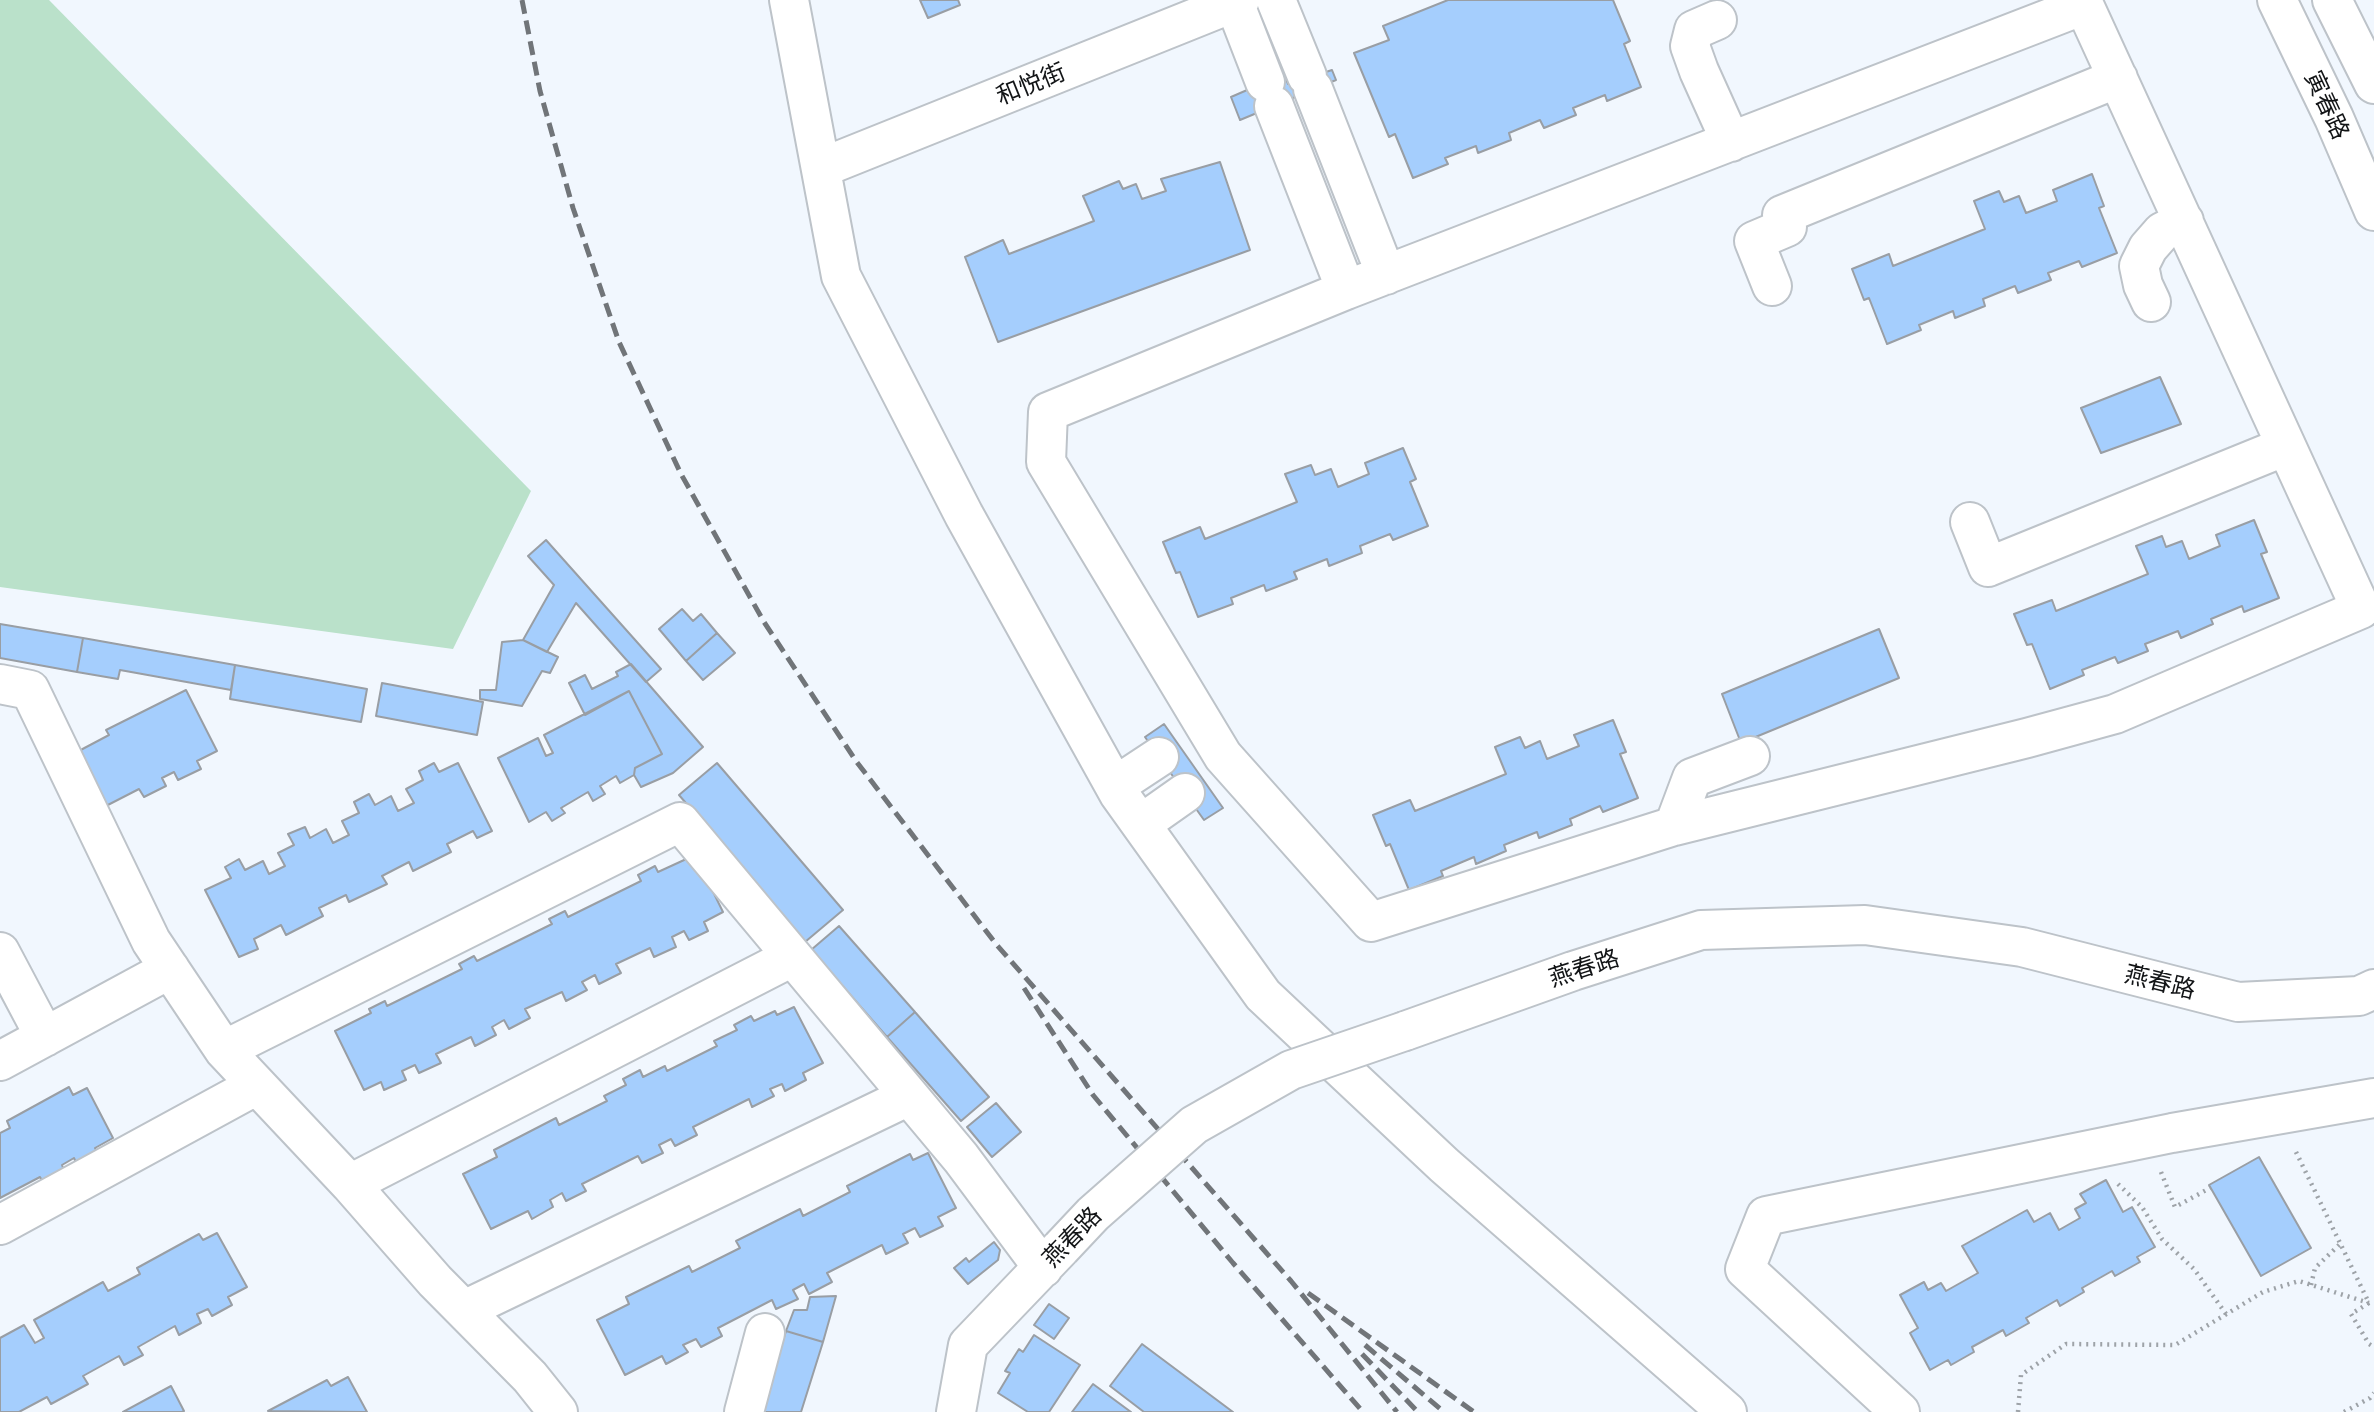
<!DOCTYPE html>
<meta charset="utf-8">
<style>
body{margin:0}
canvas{display:block;background:#f1f7fe}
</style>
<canvas width="2374" height="1412"></canvas>
<script>
const ctx = document.querySelector('canvas').getContext('2d');
ctx.lineJoin = 'round';
function fillPath(path, color) {
  ctx.fillStyle = color;
  ctx.fill(path, 'evenodd');
}
function trace(path, color, width, dash) {
  ctx.strokeStyle = color;
  ctx.lineWidth = width;
  ctx.lineCap = dash ? 'butt' : 'round';
  ctx.setLineDash(dash || []);
  ctx.stroke(path);
}
function drawText(font, color, halo, rows, align = 'center') {
  ctx.font = font + ' "Exo 2","Noto Sans SC",sans-serif';
  ctx.lineWidth = 5;
  ctx.setLineDash([]);
  ctx.textBaseline = 'middle';
  ctx.strokeStyle = halo;
  ctx.fillStyle = color;
  for (const [text, x, y, turn = 0] of rows) {
    ctx.save();
    ctx.translate(x, y);
    ctx.rotate((+turn || 0) * Math.PI / 180);
    ctx.textAlign = isNaN(turn) ? turn : align;
    if (halo) ctx.strokeText(text, 0, 0);
    ctx.fillText(text, 0, 0);
    ctx.restore();
  }
}
fillPath(new Path2D(`
 M0,0h49l482,491 -78,158 -453,-62z`), '#bae1ca');
const building = new Path2D(`
 M920,0h38l2,5 -32,13z
 M1448,0h165l17,41 -6,3 17,43 -34,14 -2,-6 -32,13 3,7 -32,13 -4,-8 -31,13 2,7 -33,13 -2,-7 -31,12 3,6 -35,14 -18,-44 -6,3 -35,-84 35,-13 -6,-14z
 M1332,70l4,10 -96,40 -9,-23 53,-23 4,10 31,-13 1,3z
 M1220,162l30,88 -252,92 -33,-85 38,-17 6,14 85,-33 -11,-25 36,-15 4,8 13,-5 6,15 24,-8 -5,-12z
 M2092,174l12,32 -5,2 18,45 -35,14 -3,-6 -31,12 3,7 -33,13 -3,-7 -32,13 2,7 -30,12 -2,-7 -34,14 2,5 -34,14 -18,-46 -5,2 -12,-31 37,-15 4,12 92,-37 -11,-28 25,-10 5,11 15,-6 7,17 31,-12 -4,-11z
 M2160,377l21,47 -80,29 -20,-45z
 M1403,448l13,31 -6,3 18,44 -35,14 -3,-6 -30,12 2,7 -33,13 -2,-7 -33,13 3,7 -31,12 -2,-6 -33,13 2,6 -35,13 -18,-45 -4,1 -13,-31 37,-15 5,12 92,-37 -12,-28 26,-9 4,10 16,-6 7,18 31,-13 -4,-11z
 M2254,520l13,32 -6,2 18,44 -35,14 -2,-6 -31,13 2,5 -32,14 -3,-7 -33,13 3,7 -30,12 -3,-6 -33,13 2,5 -34,14 -18,-45 -5,1 -13,-31 38,-14 4,11 92,-37 -12,-28 26,-10 4,11 16,-6 7,18 31,-13 -4,-11z
 M546,540l115,129 -15,13 -70,-79 -29,49 -24,-12 31,-55 -26,-29z
 M682,609l11,12 8,-7 16,19 -31,28 -27,-32z
 M0,624l83,14 -6,34 -77,-14z
 M1879,629l20,49 -158,65 -19,-49z
 M717,633l18,20 -32,27 -17,-19z
 M83,638l152,27 -4,25 -111,-20 -2,9 -41,-7z
 M523,640l35,17 -8,16 -8,-2 -20,35 -42,-7v-9h16l6,-48z
 M631,664l72,83 -30,26 -32,14 -7,-12 1,-7 27,-14 -33,-63 -44,24 -16,-32 16,-8 7,14 26,-13 -2,-4z
 M235,665l132,24 -6,33 -131,-23z
 M382,683l101,19 -6,33 -101,-19z
 M186,690l31,61 -20,10 4,8 -23,11 -4,-8 -12,6 4,8 -22,11 -5,-8 -37,19 -27,-55 34,-18 -3,-5z
 M629,691l33,63 -27,14 -1,7 -14,8 -4,-7 -16,10 5,8 -12,7 -5,-9 -27,16 4,5 -13,8 -6,-9 -17,10 -31,-64 40,-20 8,18 7,-3 -9,-18z
 M1613,720l13,32 -6,2 18,44 -35,14 -3,-6 -30,13 2,6 -33,13 -2,-6 -33,13 2,6 -30,13 -2,-7 -33,14 2,5 -34,14 -19,-46 -4,2 -13,-31 37,-15 5,11 91,-37 -11,-27 25,-10 5,11 15,-7 7,18 32,-13 -5,-11z
 M1164,724l59,84 -19,12 -59,-83z
 M434,763l5,9 19,-9 34,68 -15,7 -4,-7 -26,13 4,8 -38,19 -4,-9 -27,14 5,8 -38,18 -3,-7 -27,13 4,8 -37,19 -5,-10 -27,14 4,10 -19,8 -34,-67 26,-12 -6,-11 14,-8 6,11 18,-9 6,13 16,-8 -7,-13 16,-8 -6,-11 17,-7 5,11 16,-9 7,14 16,-8 -7,-14 17,-8 -5,-11 15,-8 6,11 16,-9 7,15 16,-8 -8,-14 17,-9 -4,-9z
 M717,763l126,147 -38,32 -126,-147z
 M695,855l28,57 -19,10 4,9 -19,9 -5,-9 -12,6 4,10 -22,10 -4,-9 -34,16 5,9 -22,11 -4,-9 -13,7 5,8 -21,11 -4,-9 -37,17 5,9 -21,11 -5,-9 -12,7 4,8 -21,11 -4,-9 -35,17 5,9 -22,10 -4,-8 -13,6 4,9 -22,10 -3,-8 -17,8 -29,-59 36,-18 -2,-4 16,-8 2,5 75,-37 -3,-5 15,-8 3,5 75,-37 -3,-5 16,-8 3,6 73,-36 -3,-6 17,-9 3,6z
 M839,926l76,86 -28,25 -76,-87z
 M794,1007l29,56 -20,10 3,7 -21,11 -3,-7 -12,5 4,7 -22,11 -3,-8 -56,28 4,8 -22,11 -4,-7 -12,6 4,8 -21,10 -4,-7 -56,28 4,7 -20,10 -4,-8 -12,7 3,7 -21,12 -4,-8 -37,18 -28,-55 34,-17 -3,-7 62,-32 3,7 48,-24 -3,-5 22,-11 -3,-6 17,-9 3,7 22,-11 2,5 50,-25 -3,-5 23,-11 -3,-5 17,-9 3,5 21,-10 2,4z
 M915,1012l74,85 -28,24 -74,-84z
 M69,1087l4,8 14,-7 26,50 -18,10 4,7 -21,12 -4,-9 -12,7 3,8 -21,11 -4,-7 -40,21v-65l10,-5 -3,-7z
 M996,1103l25,29 -29,25 -25,-30z
 M928,1153l28,55 -18,9 5,9 -23,11 -5,-9 -12,6 5,9 -22,11 -4,-9 -55,28 5,9 -23,12 -5,-10 -11,6 5,9 -22,10 -4,-9 -54,28 4,8 -21,11 -5,-8 -13,6 5,7 -22,12 -4,-8 -37,19 -28,-55 32,-16 -3,-7 63,-31 3,6 48,-24 -4,-7 64,-32 3,7 47,-24 -3,-6 63,-32 3,6z
 M2259,1157l52,91 -50,28 -52,-91z
 M2106,1180l17,32 9,-5 23,40 -18,10 3,5 -25,14 -3,-5 -30,17 2,4 -24,14 -3,-6 -31,18 3,5 -23,13 -3,-6 -31,17 2,5 -23,13 -3,-5 -18,10 -20,-37 8,-5 -18,-33 24,-13 4,8 13,-7 5,8 32,-18 -16,-27 65,-36 7,12 16,-9 9,17 21,-12 -5,-9 11,-6 -6,-9z
 M217,1233l30,54 -19,10 4,8 -20,11 -4,-7 -11,5 4,9 -22,12 -4,-9 -37,21 5,8 -19,10 -5,-9 -36,20 5,8 -37,20 -4,-7 -28,15h-19v-74l24,-13 11,18 9,-5 -10,-18 69,-38 5,9 32,-17 -3,-6 62,-34 4,6z
 M994,1242l6,8 -2,10 -30,24 -14,-16 12,-10 3,4z
 M836,1296l-13,46 -37,-11 8,-21h13l3,-13z
 M1049,1304l20,14 -15,21 -20,-14z
 M786,1331l37,11 -22,70h-40z
 M1034,1335l46,30 -31,47h-21l-30,-19 12,-20 -5,-2 14,-22 4,3z
 M1142,1344l91,68h-89l-34,-26z
 M348,1377l19,35 -99,-1 59,-31 4,6z
 M1093,1384l38,28h-59z
 M171,1386l13,25 -2,1h-59z`);
fillPath(building, '#a5cefd');
trace(building, '#999ea4', 2);
const minor = new Path2D(`
 M789,0l52,276 123,239 155,279 144,201 181,170 283,247
 M1276,0l31,76
 M1234,2l31,80
 M1717,20l-23,10 -4,16 9,25 32,71
 M1313,89l73,186
 M1274,106l72,184 -298,122 -2,50 177,294 148,166 303,-96 353,-88 88,-24 246,-105 -277,-604 -738,285
 M821,168l419,-168
 M1772,286l-18,-45 33,-14 -5,-12 336,-137
 M2151,302l-8,-17 -4,-19 9,-18 14,-16 22,-11
 M1970,522l18,45 298,-121
 M0,684l30,6 121,251 73,109 126,134 85,97 95,96 28,35
 M1115,786l44,-29
 M1141,824l44,-31
 M1674,826l18,-48 58,-22
 M0,952l45,85
 M1405,1031l168,-60 128,-41 164,-5 157,22 216,55 121,-6 15,-7
 M224,1050l456,-228 281,336 82,110
 M0,1061l170,-92
 M350,1184l442,-227
 M0,1225l257,-140
 M464,1310l445,-214
 M744,1412l21,-79
 M956,1412l12,-67 92,-96
 M1900,1412l-155,-143 21,-53 406,-83 202,-35`);
const major = new Path2D(`
 M2277,0l57,118 40,93
 M2332,0l42,84`);
trace(minor, '#bdc3c9', 42);
trace(major, '#bdc3c9', 42);
trace(new Path2D(`
 M2296,1152l73,151 -18,11 18,30 5,3
 M2161,1172l14,35 35,-19
 M2118,1184l24,23 20,32 32,30 32,45
 M2311,1285l4,-17 25,-24
 M2018,1412l3,-37 45,-31 109,1 88,-53 36,-11 70,22 5,-2
 M2344,1412l26,-14 4,-5`), '#9ea3a8', 4.5, [2, 5]);
trace(minor, '#fff', 38);
trace(major, '#fff', 38);
trace(new Path2D(`
 M522,0l18,91 33,117 46,134 62,132 83,148 92,139 140,183 295,337 106,131
 M1024,988l69,107 140,168 130,149
 M1308,1293l166,119
 M1365,1345l79,67
 M1362,1354l56,58`), '#717579', 5, [14, 7]);
const minorBridge = new Path2D(`
 M1061,1248l32,-34 101,-89 97,-55 114,-39`);
trace(minorBridge, '#bdc3c9', 42, []);
trace(minorBridge, '#fff', 38);
drawText('24px', '#121416', '#fff', [
 ["和悦街",1031,84,-22],
 ["寅春路",2327,105,65],
 ["燕春路",1584,968,-18],
 ["燕春路",2160,982,14],
 ["燕春路",1072,1237,-46]
]);
</script>
